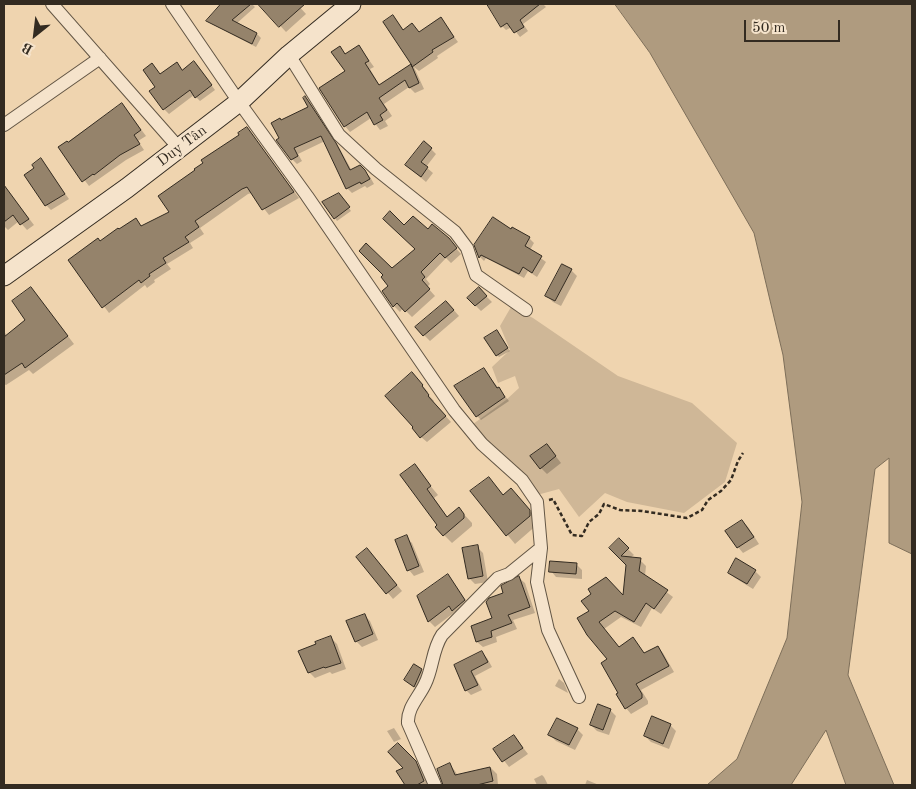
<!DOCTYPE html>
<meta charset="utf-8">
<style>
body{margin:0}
#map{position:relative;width:916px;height:789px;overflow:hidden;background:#efd4af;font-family:"Old Standard TT",serif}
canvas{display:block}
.frame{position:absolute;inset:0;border:5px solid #332b21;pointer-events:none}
.north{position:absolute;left:10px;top:10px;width:50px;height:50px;-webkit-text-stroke:4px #f5e3cb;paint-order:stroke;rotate:209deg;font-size:14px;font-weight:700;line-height:20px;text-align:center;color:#332b21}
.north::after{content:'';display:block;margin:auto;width:18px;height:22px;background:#332b21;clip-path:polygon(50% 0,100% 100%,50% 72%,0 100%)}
.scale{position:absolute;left:744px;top:20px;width:96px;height:22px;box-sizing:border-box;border:2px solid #332b21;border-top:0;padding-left:6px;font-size:15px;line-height:18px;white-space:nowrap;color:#332b21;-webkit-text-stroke:4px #f5e3cb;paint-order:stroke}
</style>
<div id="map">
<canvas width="916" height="789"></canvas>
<div class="frame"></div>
<div class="north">B</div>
<div class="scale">50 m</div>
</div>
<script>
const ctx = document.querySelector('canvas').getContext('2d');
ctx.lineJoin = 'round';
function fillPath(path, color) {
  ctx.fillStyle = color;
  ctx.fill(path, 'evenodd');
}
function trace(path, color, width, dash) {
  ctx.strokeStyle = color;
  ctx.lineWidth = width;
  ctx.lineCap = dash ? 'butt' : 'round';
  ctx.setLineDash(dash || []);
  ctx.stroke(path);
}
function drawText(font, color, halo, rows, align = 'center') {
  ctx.font = font + ' "Old Standard TT",serif';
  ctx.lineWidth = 5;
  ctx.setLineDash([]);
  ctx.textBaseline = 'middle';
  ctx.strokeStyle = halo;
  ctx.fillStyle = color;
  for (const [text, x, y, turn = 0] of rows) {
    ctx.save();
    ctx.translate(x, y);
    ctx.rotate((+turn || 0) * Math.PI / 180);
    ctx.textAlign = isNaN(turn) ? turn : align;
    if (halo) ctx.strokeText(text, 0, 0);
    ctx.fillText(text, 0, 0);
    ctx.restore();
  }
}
fillPath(new Path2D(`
 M511,307l22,11 85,58 74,27 45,40 -12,39 -41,31 -57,-11 -22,-9 -26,24 -20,-28 -22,6 -68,-68 37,-27 13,-12 -4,-12 -17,7 -6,-16 18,-17 -10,-24z`), '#cfb797');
const water = new Path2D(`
 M615,4h297v550l-23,-11v-85l-14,11 -27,206 46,110h-48l-20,-55 -35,55h-84l30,-26 50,-121 15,-136 -19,-147 -29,-122 -104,-180z`);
fillPath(water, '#af9b7f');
trace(water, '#7d6e59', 1);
fillPath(new Path2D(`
 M223,4h3l5,5 7,-5h14l3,3 -19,17 21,10 4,4 -5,9 -44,-23 -4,-4z
 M260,4h37l9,10 -20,18z
 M488,4h55l3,3 -23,17 5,7 -8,6 -8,-10 -6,3 -4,-4z
 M393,17l11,14 16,2 21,-14 17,23 -21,14 1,2 -19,13 -5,-4 10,22 -9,4 -6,-6 -25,17 8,12 -7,5 3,5 -8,4 -9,-12 -21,14 -5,-6 1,-54 -7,-24 7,6 13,-8 15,21 -4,2 10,17 32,-22z
 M177,64l6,7 15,-4 17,23 -15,11 -6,-6 -25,19 -5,-5 -7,-22 4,-12z
 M305,98l5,5 30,46 12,22 8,-4 10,10 4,7 -7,4 -2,-2 -13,7 -5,-5 -22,-47 -27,13 4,7 -5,3 -5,-5 -12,-20 1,-18 28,-13z
 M122,104l24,32 -8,5 6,9 -18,10 -37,26 -29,-38 8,-4z
 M247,129l52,69 -30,17 -17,-22 -4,1 -48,34 4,6 -14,9 3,5 -26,16 4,5 -17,11 1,2 -8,6 -2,-3 -36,28 -39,-52 65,-41 7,6 29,-14 25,-42z
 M431,149l5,5 -10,13 7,6 -7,9 -20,-17z
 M41,160l28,39 -18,11 -5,-5z
 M4,186l30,39 -7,5 -8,-9 -11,9 -4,-4z
 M341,197l10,14 -14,10 -2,-3z
 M404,227l24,4 20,8 13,15 -10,9 -5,-5 -20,21 4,5 -3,3 8,9 -23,21 -9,-9 -3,4 -6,-6 -4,-20 1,-16 26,-21z
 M512,229l17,9 5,5 -4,7 16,12 -9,15 -9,-6 -4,7 -38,-20 -2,3 -4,-4 -4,-12 35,-14z
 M571,270l6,6 -16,30 -8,-4 -6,-6z
 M31,288l43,56 -41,30 -4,-4 -23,15 -2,-1v-53l3,5 20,-16z
 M479,289l13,13 -11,9 -5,-5z
 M452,308l7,8 -29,25 -13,-13z
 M497,331l13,20 -11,6 -2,-2z
 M484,370l25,31 -28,19 -4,-4z
 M417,379l11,13 -1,1 7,8 -1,1 18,20 -24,20 -6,-5z
 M547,445l14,18 -14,11 -6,-6z
 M414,466l24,29 -4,3 14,20 11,-9 13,14v3l-20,17 -8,-8 -5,-9z
 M489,479l15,17 15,3 19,21v4l-23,20 -43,-52z
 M742,521l6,6 11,17 -16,9 -5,-6z
 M406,537l6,6 12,29 -10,4 -5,-6 -13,-29z
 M619,540l15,15 -4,3 10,2 6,6 -1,10 28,21 -12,17 -9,-6 -11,19 -20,-10 -17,12 15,19 14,-9 12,15 13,-7 5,6 11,19 -33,18 7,11v3l-17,10 -5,-6 -17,-48 -30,-42 45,-21 4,-32 -17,-17z
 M477,547l6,6 5,29 -13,2 -6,-6z
 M373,556l29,35 -9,8 -35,-42z
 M576,564l6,6v9l-26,-2 -5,-6z
 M755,571l6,6 -8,12 -18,-11 -6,-5z
 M448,576l22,30 -12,10 -3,-4 -20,15 -6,-6z
 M519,578l6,5 10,30 -22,7 4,9 -21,8 1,5 -14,5 -6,-5 17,-23 11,-26z
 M364,615l6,6 8,19 -16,7 -6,-6z
 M331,638l6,6 9,25 -14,5 -2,-2 -15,6 -6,-6z
 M482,653l5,5 5,9 -17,9 7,14 -11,5 -5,-5 -10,-24z
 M421,670l6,6 -7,16 -14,-12z
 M559,679l5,4 4,10 -13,-7z
 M610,710l6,6 -7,19 -12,-4 -6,-6z
 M670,725l6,6 -7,18 -18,-7 -6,-6z
 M394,728l7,11 -7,3 -7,-11z
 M577,729l6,6 -8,15 -19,-9 -6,-6z
 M514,736l14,18 -19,13 -14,-18z
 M398,744l23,24 7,17h-22l-8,-13 7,-4z
 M450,765l5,6 3,5 33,-8 6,6 1,11h-53l-7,-15z
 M542,775l2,2 4,8h-11l-3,-6z
 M587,780l12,5h-14z`), '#0003');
const building = new Path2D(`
 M221,4h30l-19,16 25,13 -5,11 -46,-23z
 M258,4h47l-26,23z
 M487,4h53l-20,16 4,7 -10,6 -7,-10 -6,4z
 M393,15l10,15 9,-7 7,9 22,-15 13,20 -22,13 1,2 -21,15 -1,-3 8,19 -10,5 -4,-8 -26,18 8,12 -7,5 3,5 -9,5 -7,-13 -23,15 -25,-39 26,-17 -14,-19 9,-6 5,8 14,-9 10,16 -4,2 14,22 32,-21 -28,-42z
 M194,61l18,24 -17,13 -5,-8 -27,20 -14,-19 6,-4 -12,-17 9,-7 8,11 17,-12 5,8z
 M305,96l31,47 14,27 10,-5 5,5 5,9 -9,5 -1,-2 -14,7 -25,-53 -27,12 4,8 -7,4 -15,-20 3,-2 -8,-15 9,-5 1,2 27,-13 -5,-9z
 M122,103l19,27 -7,5 6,9 -20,11 -26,20 -1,-1 -11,8 -24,-35 9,-6 1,1z
 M247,127l47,65 -32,18 -15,-23 -5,2 -47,32 4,6 -14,10 4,5 -26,16 3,5 -17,11 1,2 -9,7 -2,-3 -37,28 -34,-48 30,-22 2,3 18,-13 1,1 17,-11 5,8 28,-14 -11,-16 37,-26 -1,-1 9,-6 -2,-3 38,-25 -1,-2z
 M424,141l8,7 -11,14 7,5 -7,10 -16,-12z
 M41,158l24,36 -20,12 -21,-31 10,-7 -2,-3z
 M4,185l25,34 -9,6 -7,-10 -9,7z
 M339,193l11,14 -16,12 -12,-17z
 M390,211l14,14 9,-9 15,13 4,-5 17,14 8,10 -12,10 -5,-5 -19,19 4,5 -3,3 8,9 -25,23 -8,-9 -4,4 -11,-16 6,-5 -7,-9 2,-2 -24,-24 7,-8 26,25 23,-19 -32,-30z
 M493,217l18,12 1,-2 18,10 -5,9 17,10 -10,17 -9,-6 -4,7 -38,-19 -2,3 -5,-13z
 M562,264l10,5 -17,32 -10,-5z
 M31,287l37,49 -43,32 -3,-5 -18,12v-38l21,-17 -13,-19z
 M479,287l8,9 -12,10 -8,-8z
 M446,301l8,9 -31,26 -8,-9z
 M497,330l11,18 -12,8 -12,-18z
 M484,368l13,20 2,-1 6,10 -29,20 -22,-31z
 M412,372l11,13 -1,1 7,9 -1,1 18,20 -26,22 -8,-10 1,-1 -28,-31z
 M547,444l9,12 -16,13 -10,-13z
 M415,464l16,22 -4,3 20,28 12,-10 5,7v4l-21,18 -8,-9 2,-2 -37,-50z
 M489,477l14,18 8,-7 19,22v6l-24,20 -36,-45z
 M742,520l12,17 -17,11 -12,-17z
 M407,535l12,31 -12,5 -12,-31z
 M619,538l10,10 -8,8 20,2 -2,13 29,19 -14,19 -8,-6 -12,19 -19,-11 -16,11 20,25 14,-10 11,16 14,-7 11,20 -33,18 6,10v4l-17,11 -9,-15 2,-1 -17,-30 6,-4 -20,-24 -10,-17 12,-7 -8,-10 10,-7 -3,-5 18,-12 17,18 3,-30 -17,-17z
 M478,545l5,31 -15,3 -6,-31z
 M367,548l30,37 -11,9 -30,-37z
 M736,558l20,12 -9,14 -19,-11z
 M550,561l27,2 -1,11 -27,-2z
 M448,574l17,26 -13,11 -3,-5 -21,16 -11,-26z
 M519,576l11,31 -22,8 4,8 -21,8 1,6 -16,5 -5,-16 21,-8 -6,-16 3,-4 14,-5 -2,-7z
 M365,614l8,20 -18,8 -9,-21z
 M331,636l10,27 -16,5 -1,-1 -16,6 -10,-22 18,-7 -1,-2z
 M482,651l6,11 -17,9 7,14 -13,6 -11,-26z
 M414,664l8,5 -8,18 -10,-7z
 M598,704l13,5 -8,21 -13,-5z
 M652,716l19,8 -8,20 -19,-8z
 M557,718l21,10 -9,17 -21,-10z
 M514,735l9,13 -21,14 -9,-13z
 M398,743l18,18 8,20 -7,4h-12l-9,-14 7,-3 -15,-16z
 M450,763l5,12 35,-8 3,14 -16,4h-34l-6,-16z`);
fillPath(building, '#95836b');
trace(building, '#332b21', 1);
const street = new Path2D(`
 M52,4l127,144
 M172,4l67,98 68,94 147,214 28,34 40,36 15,22 4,46 -4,34 11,48 31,67
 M289,55l50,80 37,34 79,63 12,16 9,27 50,35
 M4,125l96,-67
 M435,785l-27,-62c-1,-15 11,-26 17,-39 8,-16 7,-34 17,-49l56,-57 11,-4 32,-26`);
const secondary = new Path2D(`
 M4,276l123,-88 112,-86 50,-47 62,-51`);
trace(street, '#625544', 14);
trace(secondary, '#332b21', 21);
trace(new Path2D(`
 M549,500l4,-1 19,36 10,1 7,-14 10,-8 5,-10 16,6 22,1 45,7 15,-8 6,-10 13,-9 10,-11 7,-19 5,-8`), '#332b21', 2.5, [4, 2.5]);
trace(street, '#f5e3cb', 12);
trace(secondary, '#f5e3cb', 19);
drawText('15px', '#332b21', '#f5e3cb', [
 ["Duy Tân",182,146,-37]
]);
</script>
